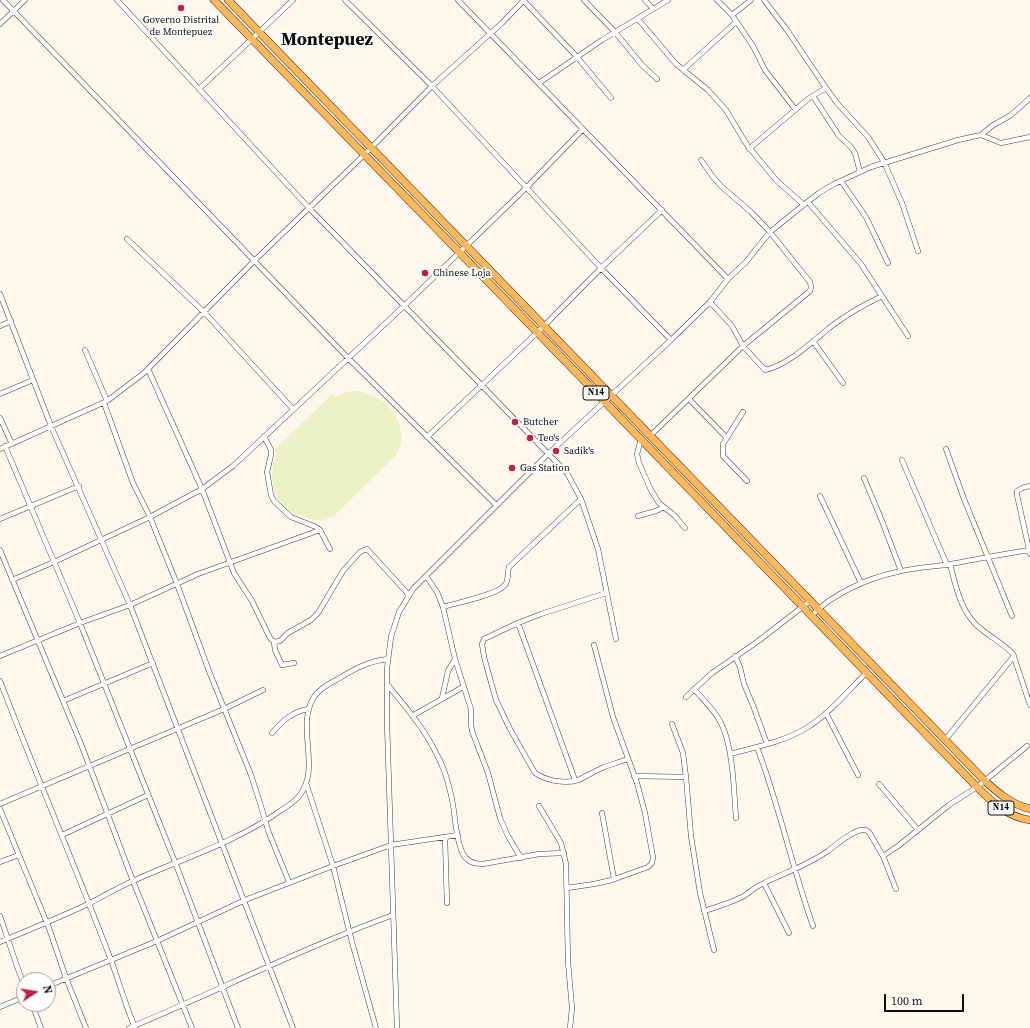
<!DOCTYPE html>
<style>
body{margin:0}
#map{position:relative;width:1030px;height:1028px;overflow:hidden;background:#fff7eb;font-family:"Source Serif 4",serif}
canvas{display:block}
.north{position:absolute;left:16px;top:972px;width:40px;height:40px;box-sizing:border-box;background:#fff;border:1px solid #9e9e9e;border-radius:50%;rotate:78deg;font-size:11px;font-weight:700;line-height:16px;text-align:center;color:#0c0c0c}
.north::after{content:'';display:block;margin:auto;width:14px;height:18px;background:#c11f46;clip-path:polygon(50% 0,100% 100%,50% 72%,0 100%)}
.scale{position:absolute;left:884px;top:994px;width:80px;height:18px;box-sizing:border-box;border:2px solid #0c0c0c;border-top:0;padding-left:5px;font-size:12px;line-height:14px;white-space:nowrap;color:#0c0c0c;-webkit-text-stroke:3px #fff;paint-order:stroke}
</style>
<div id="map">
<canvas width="1030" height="1028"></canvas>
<div class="north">N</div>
<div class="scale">100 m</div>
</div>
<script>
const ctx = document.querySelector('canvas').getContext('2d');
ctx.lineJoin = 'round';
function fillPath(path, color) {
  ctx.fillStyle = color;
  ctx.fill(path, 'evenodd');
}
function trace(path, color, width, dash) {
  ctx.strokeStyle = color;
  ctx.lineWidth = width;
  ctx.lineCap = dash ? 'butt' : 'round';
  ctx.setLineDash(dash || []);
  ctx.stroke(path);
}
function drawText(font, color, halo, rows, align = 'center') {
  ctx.font = font + ' "Source Serif 4",serif';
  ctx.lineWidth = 4;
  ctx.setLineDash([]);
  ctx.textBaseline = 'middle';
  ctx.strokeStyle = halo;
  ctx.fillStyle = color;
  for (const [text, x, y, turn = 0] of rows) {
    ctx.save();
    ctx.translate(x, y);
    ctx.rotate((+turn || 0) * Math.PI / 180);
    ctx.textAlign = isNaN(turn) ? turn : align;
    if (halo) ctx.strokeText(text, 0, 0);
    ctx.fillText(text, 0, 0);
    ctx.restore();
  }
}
fillPath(new Path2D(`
 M357,391c26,4 47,24 44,52 -1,4 -3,8 -5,12l-62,61c-12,6 -18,5 -30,1 -31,-8 -38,-37 -27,-64l-3,-3 58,-56 4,3 9,-5z`), '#ebf1c5');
const street = new Path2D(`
 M3,0l345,358 148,147
 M117,0l192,208 258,265 14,26 17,50 18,90
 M345,0l87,86 169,182 70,72
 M458,0l270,279
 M523,0l54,57 34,41
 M584,0l31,32 27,33 15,14
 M645,0l8,9
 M717,0l15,15 21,31 12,24 30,39
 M764,0l23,30 37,55 13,18 31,34 16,25 18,41 16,48
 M732,15l19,-15
 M638,19l38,45 32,26 18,20 21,35 30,36 27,24
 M0,24l25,-24
 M683,70l53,-48
 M539,83l63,-43 66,-40
 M199,89l94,-89
 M813,96l26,40 12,11 4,6 5,19
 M981,135l20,8 29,-6
 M749,149l59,-50 18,-11
 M841,181l25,36 22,46
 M808,202l53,62 47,72
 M127,239l77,73 89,97
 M0,294l51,132 79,179 163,423
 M710,302l22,24 11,20 22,24c23,-5 46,-27 64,-42 17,-13 34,-23 53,-32
 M0,326l11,-5
 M813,341l30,42
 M85,350l22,51
 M148,369l54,120 32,84 18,28 18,37 4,4 1,8 7,15 12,-2
 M0,394l33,-14
 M689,399l38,39
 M104,403l29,80 17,34 27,67 32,87 42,104 9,28 9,30 20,49
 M743,412l-20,32v12l24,25
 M0,418l12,26
 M264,436l7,14v5l-4,17 4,23 3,6 17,16 25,10 4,3 10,19
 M650,436l93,-90 67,-55 1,-4 -1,-5 -40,-50 -19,-20 -29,-25 -9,-10 -12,-17
 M427,437l116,-110 58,-59 61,-58
 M641,439l-4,15 2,9 12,27 8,13 16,13 10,12
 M5,446l75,177 95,239 63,166
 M0,449l107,-48 37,-28 110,-112 110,-106 68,-69 70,-63 22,-23
 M946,449l18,50 48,117
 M902,460l45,105
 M864,478l18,43 19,50
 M1030,486l-8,2 -5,3v4l13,59
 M820,496l41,87
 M638,516l18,-5 8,-4
 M0,519l79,-33
 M0,550l81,194 52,137 59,147
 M950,564c6,23 11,50 31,65 11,9 23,15 32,25l17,51
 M426,576l11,16 6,15 12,52 16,50v15l1,7 16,42 12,45 8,18 13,22
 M12,580l42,-18 96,-45 52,-28 31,-23 171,-160 122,-118 57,-59
 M606,593l-65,21 -23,9 -34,16 -2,5 2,13 12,43 14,29 25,44c12,8 30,11 43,7 9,-4 17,-9 26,-13 8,-3 16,-5 24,-8
 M443,607c13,-4 54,-12 62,-22 4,-4 2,-12 4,-18l72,-68
 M811,616c21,-22 57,-38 86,-44 16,-4 32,-5 48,-7 29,-5 57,-11 85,-15
 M518,623l57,157
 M274,642l6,-1 8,-8 23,-13 7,-7 25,-42 17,-19 7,-3 42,46
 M0,656l80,-33 50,-18 68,-31 122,-44
 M735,656l5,11 4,17 10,24 13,36
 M0,681c36,93 75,185 111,279 8,22 15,46 24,68
 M387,684c16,20 37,44 48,67 7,12 12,26 15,40 6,19 4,45 13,63 4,8 12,10 20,10l56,-10 25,-1
 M694,689c9,11 21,21 27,34 12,23 13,68 15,95
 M686,697l26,-24 45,-31 53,-41
 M442,698l6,-27 7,-12
 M63,701l90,-38
 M826,713l32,62
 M412,716l51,-29
 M672,724l11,29 3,24 5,59 9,57 14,57
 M272,733c10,-12 20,-21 36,-24
 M945,740l69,-84
 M757,747c22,58 35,120 56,179
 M730,754c26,-7 54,-12 78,-27 22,-14 40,-36 58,-54
 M634,776l52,1
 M306,783l27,83 19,76 24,86
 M879,784l39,46
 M0,804l224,-95 39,-19
 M539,806l22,37 5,21 2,98 4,46 -2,20
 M0,809l49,119 17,50 20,50
 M602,813l12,66
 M62,835l86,-40
 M445,837l2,66
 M883,856l15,-10 51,-41 28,-18 50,-41
 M0,862l19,-7
 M764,883l25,50
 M567,888l27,-4 18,-4 36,-13 4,-4 1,-6 -8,-44 -8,-30 -24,-66 -19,-72
 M704,911c13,-4 26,-8 38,-14 7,-4 13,-10 20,-13 22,-11 46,-19 66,-33 8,-6 32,-28 41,-19l14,24 13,33
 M0,916c8,23 15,46 24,69
 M0,942c29,-12 58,-24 86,-37 17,-8 32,-18 49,-25 47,-21 103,-39 145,-69 6,-4 15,-9 19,-15 23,-28 -4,-69 15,-99 5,-8 16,-14 24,-18 16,-10 31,-18 50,-20
 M48,986l109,-45 88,-41 88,-34 58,-21 67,-10
 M32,1004l9,24
 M0,1007l24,-10
 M129,1028c88,-37 174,-80 264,-113
 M397,1028l-10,-305v-54l4,-32 8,-25 14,-23 135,-135 123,-114 39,-38 18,-23 18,-17 24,-30 31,-25 18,-14 15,-9 37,-17 87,-27 23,-5 11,-9 19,-11 19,-17`);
const primary = new Path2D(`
 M214,0l390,401 373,386c15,15 30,30 53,33
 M228,0l756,780c14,13 27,24 46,29`);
trace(street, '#3f3f3f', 5.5);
trace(primary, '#1d1d1d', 8);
trace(street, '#fff', 4.5);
trace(primary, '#feb75b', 7);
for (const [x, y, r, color] of [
 [181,8,4,"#c11f46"],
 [425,273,4,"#c11f46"],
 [515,422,4,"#c11f46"],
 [530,438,4,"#c11f46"],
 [556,451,4,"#c11f46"],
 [512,468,4,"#c11f46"]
]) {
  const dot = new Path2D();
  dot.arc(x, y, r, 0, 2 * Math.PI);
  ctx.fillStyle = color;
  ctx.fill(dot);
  trace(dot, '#fff', 1.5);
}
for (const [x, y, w] of [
 [596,393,26],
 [1001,808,26]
]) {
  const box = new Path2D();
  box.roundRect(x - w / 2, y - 7, w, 14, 3);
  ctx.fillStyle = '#fff';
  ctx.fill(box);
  trace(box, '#0c0c0c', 1);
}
drawText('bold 9px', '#0c0c0c', null, [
 ["N14",596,393],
 ["N14",1001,808]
]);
drawText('10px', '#0c0c0c', '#fff', [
 ["Governo Distrital",181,20,"center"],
 ["de Montepuez",181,32,"center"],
 ["Chinese Loja",433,273],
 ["Butcher",523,422],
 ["Teo's",538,438],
 ["Sadik's",564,451],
 ["Gas Station",520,468]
], 'left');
drawText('bold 18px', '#0c0c0c', '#fff', [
 ["Montepuez",327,40]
]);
</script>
